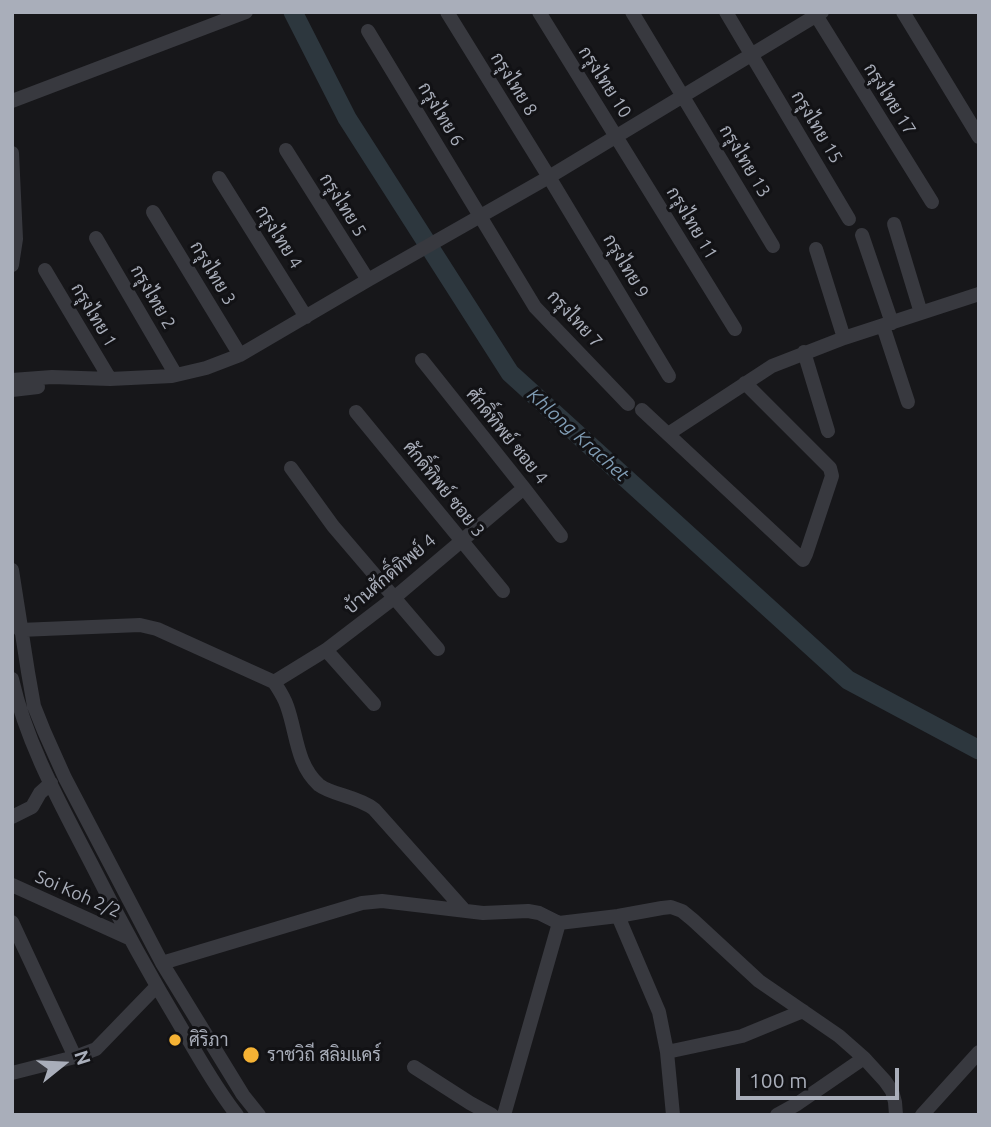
<!DOCTYPE html>
<meta charset="utf-8">
<style>
body{margin:0}
#map{position:relative;width:991px;height:1127px;overflow:hidden;background:#17171a;font-family:Ubuntu,sans-serif}
canvas{display:block}
.frame{position:absolute;inset:0;border:14px solid #a9aeba;pointer-events:none}
.north{position:absolute;left:28px;top:1029px;width:70px;height:70px;-webkit-text-stroke:5px #121215;paint-order:stroke;rotate:72deg;font-size:19px;font-weight:700;line-height:28px;text-align:center;color:#a9aeba}
.north::after{content:'';display:block;margin:auto;width:24px;height:32px;background:#a9aeba;clip-path:polygon(50% 0,100% 100%,50% 72%,0 100%)}
.scale{position:absolute;left:736px;top:1068px;width:163px;height:32px;box-sizing:border-box;border:4px solid #a9aeba;border-top:0;padding-left:9px;font-size:21px;line-height:24px;white-space:nowrap;color:#a9aeba;-webkit-text-stroke:5px #121215;paint-order:stroke}
</style>
<div id="map">
<canvas width="991" height="1127"></canvas>
<div class="frame"></div>
<div class="north">N</div>
<div class="scale">100 m</div>
</div>
<script>
const ctx = document.querySelector('canvas').getContext('2d');
ctx.lineJoin = 'round';
function trace(path, color, width, dash) {
  ctx.strokeStyle = color;
  ctx.lineWidth = width;
  ctx.lineCap = dash ? 'butt' : 'round';
  ctx.setLineDash(dash || []);
  ctx.stroke(path);
}
function drawText(font, color, halo, rows, align = 'center') {
  ctx.font = font + ' Ubuntu,Sarabun,sans-serif';
  ctx.lineWidth = 6;
  ctx.setLineDash([]);
  ctx.textBaseline = 'middle';
  ctx.strokeStyle = halo;
  ctx.fillStyle = color;
  for (const [text, x, y, turn = 0] of rows) {
    ctx.save();
    ctx.translate(x, y);
    ctx.rotate((+turn || 0) * Math.PI / 180);
    ctx.textAlign = isNaN(turn) ? turn : align;
    if (halo) ctx.strokeText(text, 0, 0);
    ctx.fillText(text, 0, 0);
    ctx.restore();
  }
}
trace(new Path2D(`
 M293,12l54,106 163,255 338,307 131,70`), '#2d373e', 19);
trace(new Path2D(`
 M447,12l102,165 120,199
 M539,12l196,317
 M632,12l141,234
 M726,12l123,207
 M814,12l118,190
 M903,12l76,125
 M368,31l167,276 93,97
 M12,101l234,-89
 M286,150l82,130
 M12,153l4,86 -4,26
 M219,178l87,139
 M153,212l87,143
 M894,224l27,89
 M862,235l30,88
 M96,238l80,137
 M816,249l28,89
 M45,270l65,109
 M883,326l25,76
 M804,352l24,79
 M422,360l102,128 37,48
 M12,380l40,-3 58,2 62,-3 34,-8 34,-13 128,-75 181,-103 273,-165
 M12,390l26,-3
 M642,410l161,150 3,-6 26,-78 -2,-8 -85,-85
 M356,412l147,179
 M668,434l104,-68 72,-28 135,-44
 M291,468l42,58 105,123
 M12,570l16,102 6,34 10,25 21,47 97,185 81,132 16,20
 M20,630l120,-5 17,4 117,53c5,8 10,15 13,24 10,28 9,58 32,79 13,10 38,11 55,24l91,102
 M326,650l48,54
 M12,679c15,66 49,126 80,186 29,58 60,114 93,169 16,27 32,56 52,81
 M274,682l52,-32 68,-52 130,-110
 M12,817l20,-10 8,-14 11,-10
 M12,885l117,53
 M618,916l41,96 8,40 6,63
 M12,922l63,135
 M162,963l200,-60 20,-2 101,12 45,-2 11,2 20,10 59,-7 44,-8 9,-1 11,4 11,9 66,61 80,55 25,22 21,23 7,10 3,11 1,13
 M667,1052l75,-16 61,-25
 M414,1067l56,36 22,12
 M12,1073l63,-16 21,-8 60,-62
 M504,1115l55,-192
 M777,1115l20,-11 67,-46
 M922,1115l57,-63`), '#38393f', 14);
for (const [x, y, r, color] of [
 [175,1040,7,"#f5b234"],
 [251,1055,9,"#f5b234"]
]) {
  const dot = new Path2D();
  dot.arc(x, y, r, 0, 2 * Math.PI);
  ctx.fillStyle = color;
  ctx.fill(dot);
  trace(dot, '#121215', 2.5);
}
drawText('18px', '#a9aeba', '#121215', [
 ["กรุงไทย 10",605,82,57],
 ["กรุงไทย 8",514,84,58],
 ["กรุงไทย 17",890,99,58],
 ["กรุงไทย 6",441,114,59],
 ["กรุงไทย 15",817,127,59],
 ["กรุงไทย 13",745,161,59],
 ["กรุงไทย 5",343,205,58],
 ["กรุงไทย 11",692,223,59],
 ["กรุงไทย 4",279,237,58],
 ["กรุงไทย 9",626,266,59],
 ["กรุงไทย 3",213,273,59],
 ["กรุงไทย 2",153,297,60],
 ["กรุงไทย 1",94,315,59],
 ["กรุงไทย 7",575,319,47],
 ["ศักดิ์ทิพย์ ซอย 4",507,436,51],
 ["ศักดิ์ทิพย์ ซอย 3",444,489,51],
 ["บ้านศักดิ์ทิพย์ 4",390,574,-40],
 ["Soi Koh 2/2",78,894,24]
]);
drawText('18px', '#a9aeba', '#121215', [
 ["ศิริภา",189,1040],
 ["ราชวิถี สลิมแคร์",267,1055]
], 'left');
drawText('italic 19px', '#809db5', '#121215', [
 ["Khlong Krachet",578,435,42]
]);
</script>
